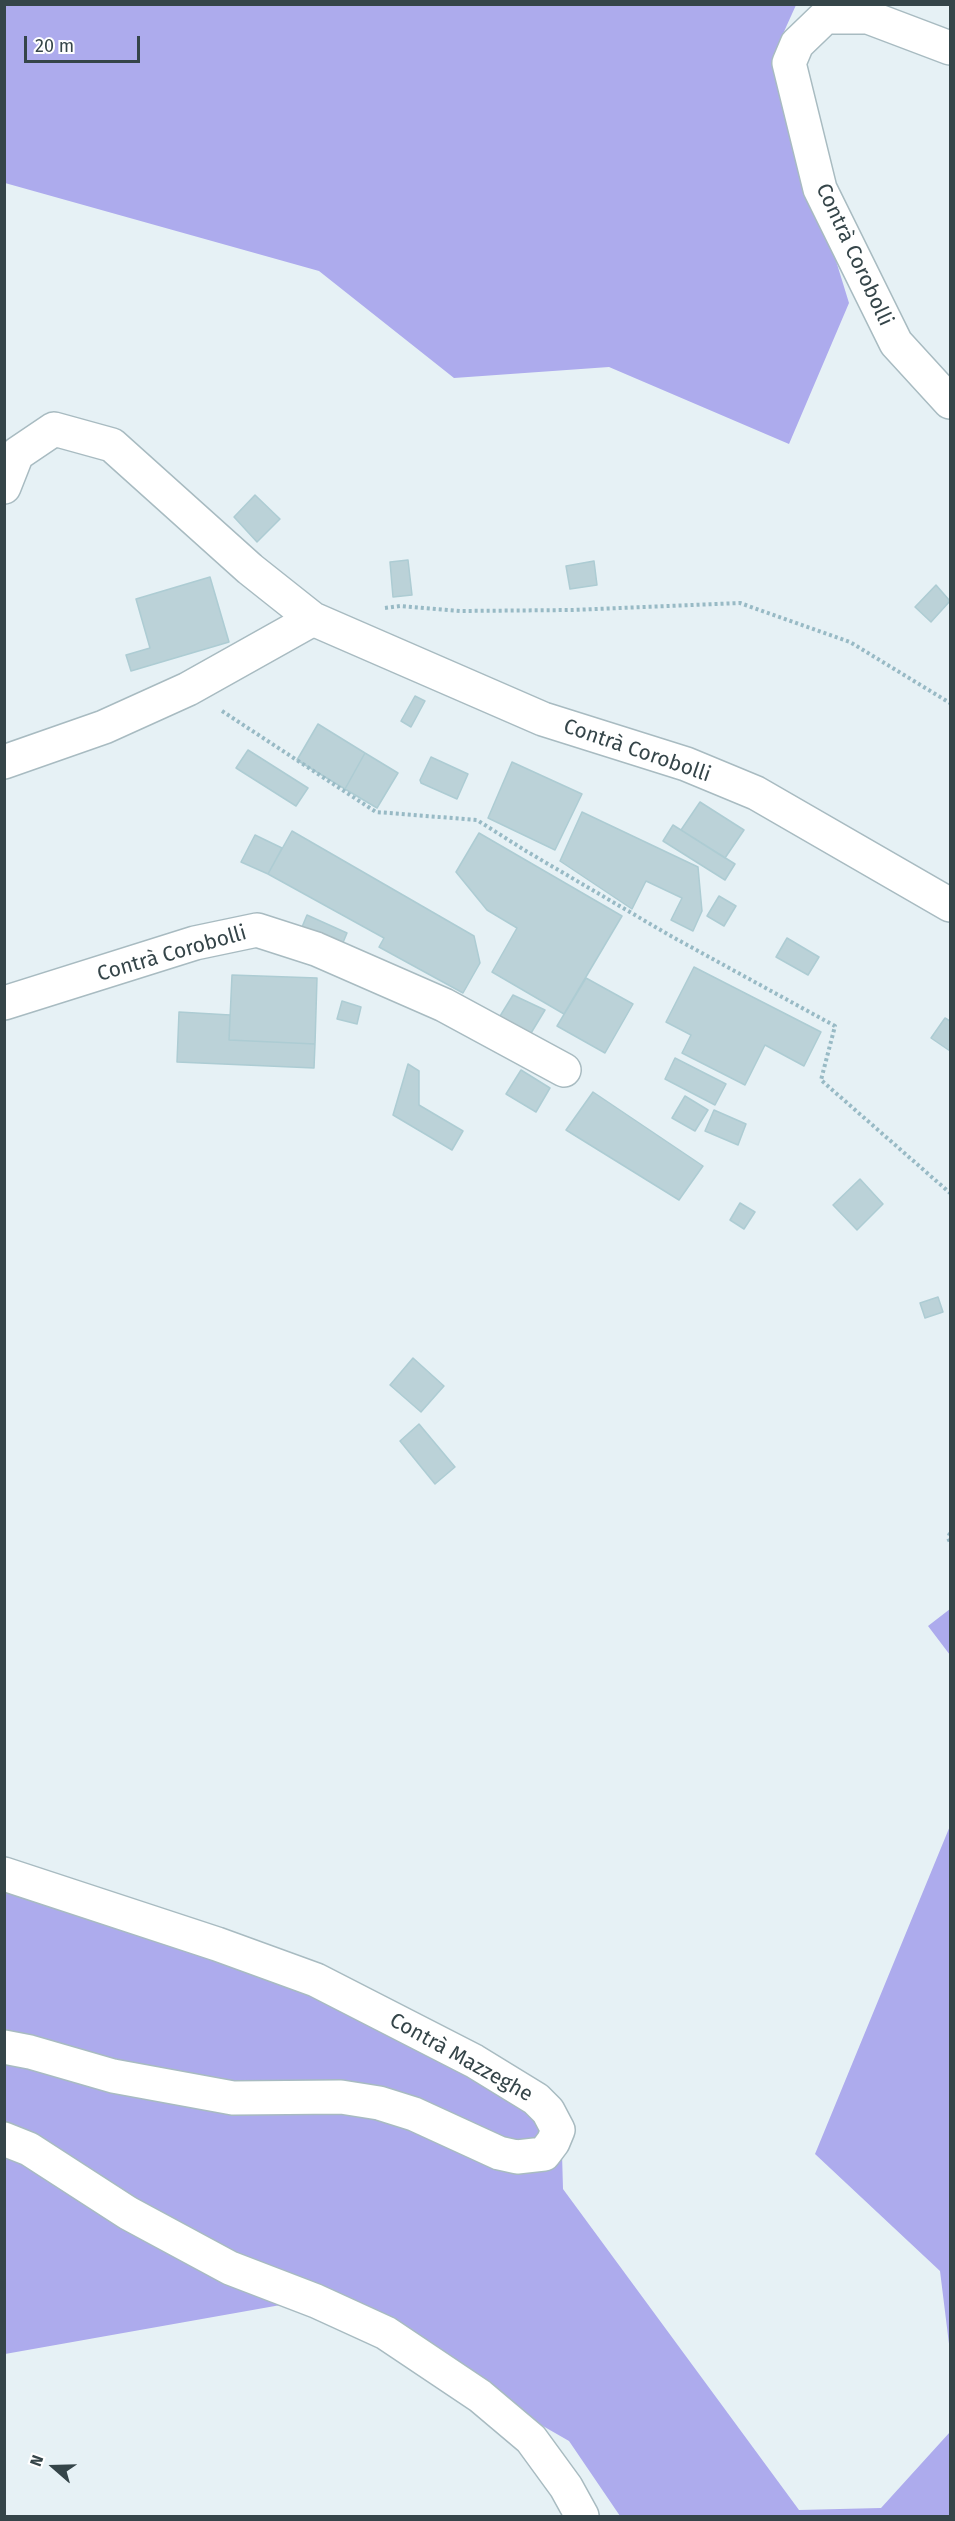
<!DOCTYPE html>
<meta charset="utf-8">
<style>
body{margin:0}
#map{position:relative;width:955px;height:2521px;overflow:hidden;background:#e6f1f5;font-family:"Fira Sans",sans-serif}
canvas{display:block}
.frame{position:absolute;inset:0;border:6px solid #354549;pointer-events:none}
.north{position:absolute;left:24px;top:2437px;width:60px;height:60px;-webkit-text-stroke:4px #fff;paint-order:stroke;rotate:290deg;font-size:16px;font-weight:700;line-height:24px;text-align:center;color:#354549}
.north::after{content:'';display:block;margin:auto;width:21px;height:27px;background:#354549;clip-path:polygon(50% 0,100% 100%,50% 72%,0 100%)}
.scale{position:absolute;left:24px;top:36px;width:116px;height:27px;box-sizing:border-box;border:3px solid #354549;border-top:0;padding-left:8px;font-size:18px;line-height:21px;white-space:nowrap;color:#354549;-webkit-text-stroke:4px #fff;paint-order:stroke}
</style>
<div id="map">
<canvas width="955" height="2521"></canvas>
<div class="frame"></div>
<div class="north">N</div>
<div class="scale">20 m</div>
</div>
<script>
const ctx = document.querySelector('canvas').getContext('2d');
ctx.lineJoin = 'round';
function fillPath(path, color) {
  ctx.fillStyle = color;
  ctx.fill(path, 'evenodd');
}
function trace(path, color, width, dash) {
  ctx.strokeStyle = color;
  ctx.lineWidth = width;
  ctx.lineCap = dash ? 'butt' : 'round';
  ctx.setLineDash(dash || []);
  ctx.stroke(path);
}
function drawText(font, color, halo, rows, align = 'center') {
  ctx.font = font + ' "Fira Sans",sans-serif';
  ctx.lineWidth = 6;
  ctx.setLineDash([]);
  ctx.textBaseline = 'middle';
  ctx.strokeStyle = halo;
  ctx.fillStyle = color;
  for (const [text, x, y, turn = 0] of rows) {
    ctx.save();
    ctx.translate(x, y);
    ctx.rotate((+turn || 0) * Math.PI / 180);
    ctx.textAlign = isNaN(turn) ? turn : align;
    if (halo) ctx.strokeText(text, 0, 0);
    ctx.fillText(text, 0, 0);
    ctx.restore();
  }
}
fillPath(new Path2D(`
 M4,5h792l-23,51 76,247 -60,141 -180,-77 -155,11 -135,-107 -314,-88z
 M950,1609v46l-22,-29z
 M950,1826v526l-10,-81 -125,-117z
 M5,1891l298,97 258,130 2,71 236,321 82,-2 69,-76v84h-330l-51,-75 -249,-143 -315,56z`), '#adabed');
const building = new Path2D(`
 M255,495l25,24 -23,23 -23,-25z
 M408,560l4,35 -19,2 -3,-35z
 M594,561l3,24 -27,4 -4,-23z
 M210,577l19,65 -98,29 -5,-16 24,-7 -14,-49z
 M936,585l14,16 -19,21 -16,-15z
 M415,696l10,5 -14,26 -10,-6z
 M318,724l47,29 -20,36 -48,-29z
 M248,750l60,38 -12,18 -60,-38z
 M365,753l33,20 -21,35 -32,-19z
 M431,757l37,17 -11,25 -36,-16 -1,-3z
 M512,762l70,32 -27,56 -67,-32z
 M700,802l44,28 -19,28 -44,-28z
 M582,812l116,55 4,44 -9,20 -22,-11 11,-22 -36,-17 -14,28 -72,-48z
 M673,825l62,39 -10,16 -62,-39z
 M292,831l182,105 6,27 -17,30 -84,-46 5,-9 -116,-64z
 M479,833l143,83 -58,98 -72,-42 25,-44 -30,-18 -31,-38z
 M255,835l27,13 -14,26 -27,-12z
 M719,896l17,10 -12,20 -17,-10z
 M307,915l40,18 -5,12 -40,-18z
 M787,938l32,19 -11,18 -32,-18z
 M694,967l127,65 -17,34 -39,-21 -20,40 -63,-32 9,-18 -25,-13z
 M232,975l85,3 -2,66 -86,-4z
 M586,978l47,26 -28,49 -48,-27z
 M513,995l32,15 -20,33 -28,-22z
 M342,1001l19,6 -4,17 -20,-5z
 M179,1012l51,3 -1,25 86,4 -1,24 -137,-6z
 M945,1018l5,3v30l-19,-13z
 M675,1058l51,26 -11,21 -50,-26z
 M408,1064l11,7v34l44,26 -11,19 -59,-35z
 M521,1070l29,18 -14,24 -30,-18z
 M593,1092l110,74 -24,34 -113,-70z
 M685,1096l23,14 -13,21 -23,-13z
 M714,1110l32,14 -8,21 -33,-14z
 M860,1179l23,25 -26,26 -24,-25z
 M740,1203l15,9 -11,17 -14,-9z
 M938,1297l5,15 -18,6 -5,-15z
 M413,1358l31,28 -23,26 -31,-27z
 M419,1424l36,43 -20,17 -35,-43z`);
fillPath(building, '#bbd2d8');
trace(building, '#adccd3', 1.5);
const minor = new Path2D(`
 M950,48l-82,-31h-43l-28,27 -8,19 31,126 76,154 54,59
 M4,487l13,-33 37,-25 58,16 138,124 63,50 230,100 143,45 70,29 194,112
 M4,762l100,-35 84,-38 125,-70
 M4,1003l191,-60 62,-13 59,19 128,56 120,65
 M4,1874l213,70 99,36 158,81 62,38 12,12 10,19 -5,12 -9,12 -27,3 -18,-4 -85,-39 -35,-11 -38,-6 -108,1 -120,-22 -83,-24 -26,-5
 M4,2139l25,10 99,64 102,55 86,33 70,32 94,63 51,43 35,48 16,29`);
trace(minor, '#a8bbc1', 36);
trace(new Path2D(`
 M385,608l15,-2 60,5 112,-1 168,-7 110,39 100,61
 M222,711l154,101 101,8 49,31 143,84 166,91 -14,54 129,113
 M950,1533l-2,5 2,4`), '#98bac5', 4, [3, 3]);
trace(minor, '#fff', 33);
drawText('21px', '#354549', '#fff', [
 ["Contrà Corobolli",854,255,65],
 ["Contrà Corobolli",637,751,19],
 ["Contrà Corobolli",172,954,-16],
 ["Contrà Mazzeghe",461,2058,29]
]);
</script>
